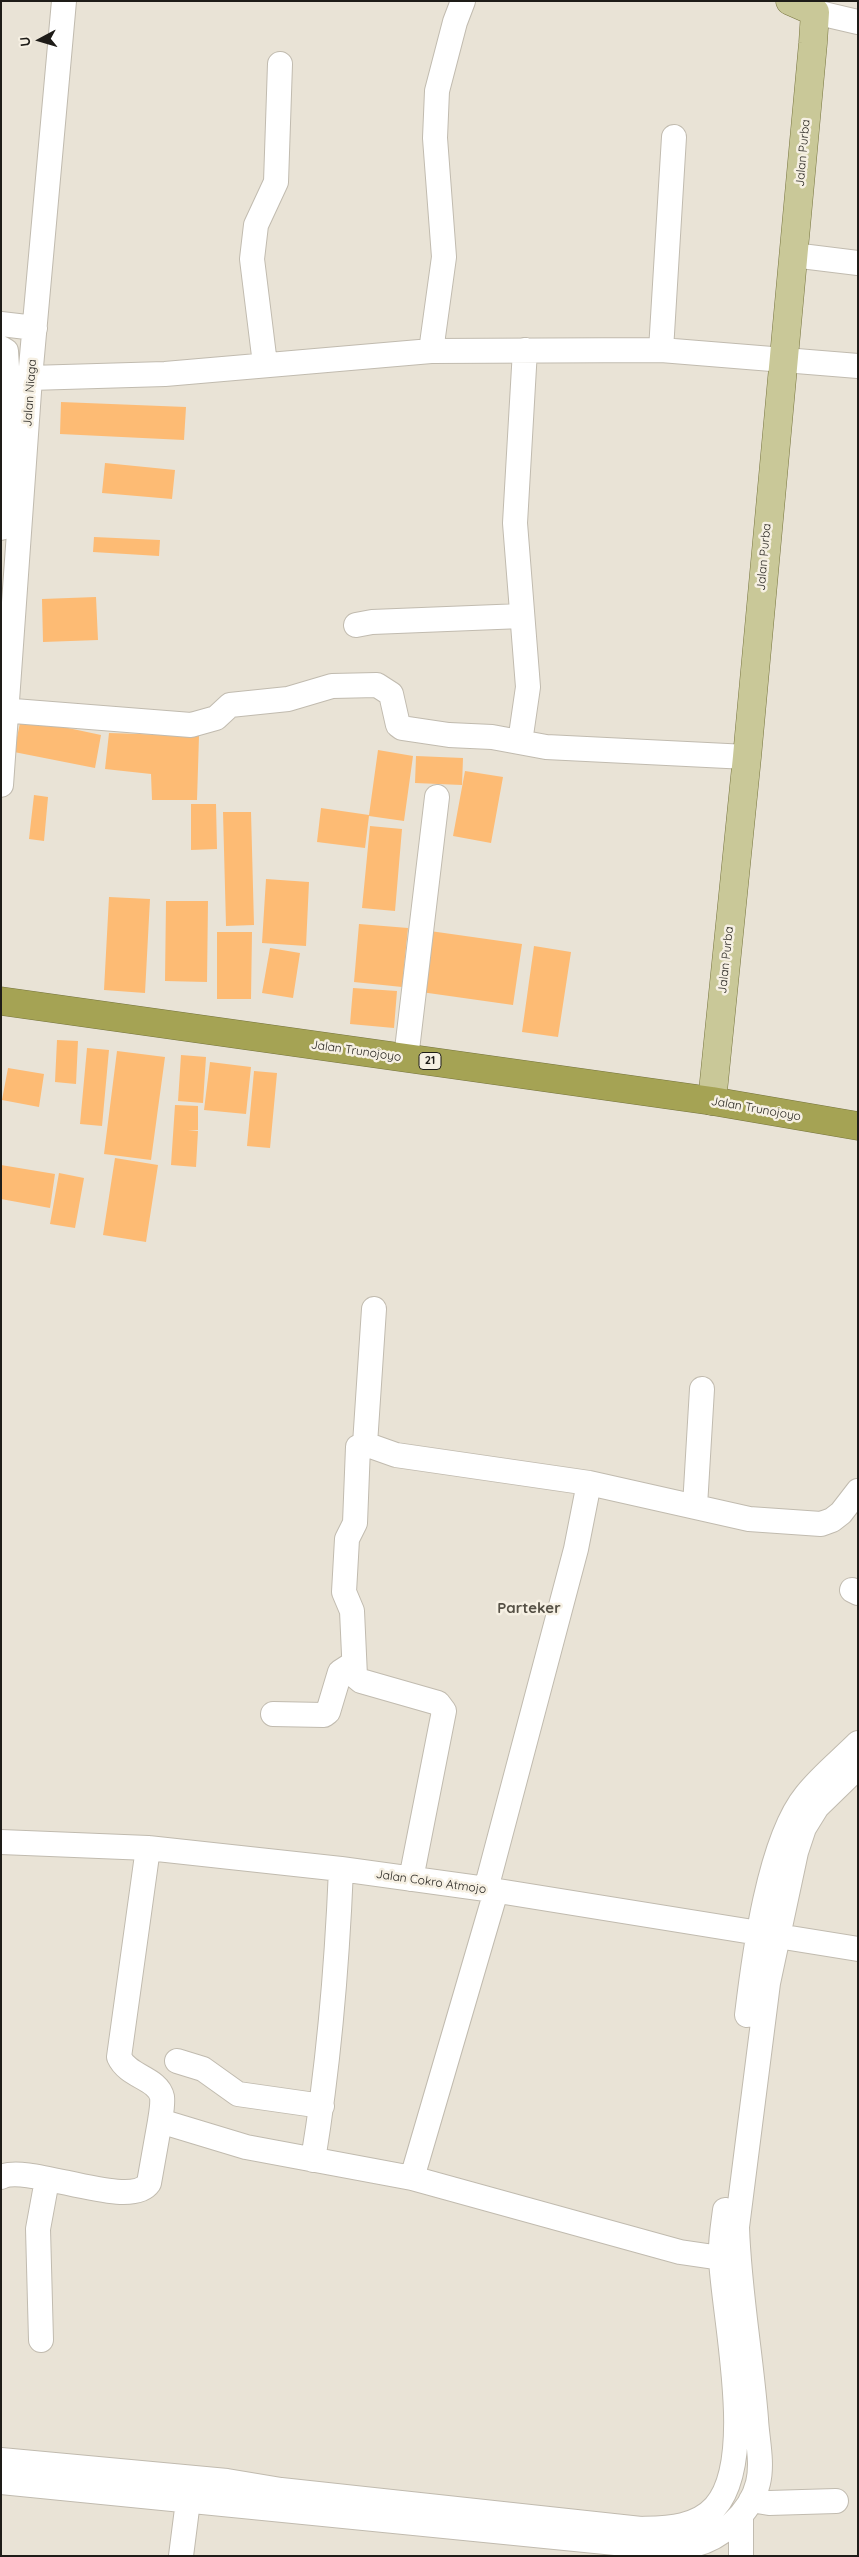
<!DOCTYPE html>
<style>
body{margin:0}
#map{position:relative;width:859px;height:2557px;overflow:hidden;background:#e9e3d6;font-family:Quicksand,sans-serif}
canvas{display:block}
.frame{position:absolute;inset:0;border:2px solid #1e1c18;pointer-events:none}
.north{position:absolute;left:15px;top:15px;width:50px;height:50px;-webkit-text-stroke:4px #f6f0e3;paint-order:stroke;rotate:264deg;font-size:14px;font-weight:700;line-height:20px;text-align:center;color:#1e1c18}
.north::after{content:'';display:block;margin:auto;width:18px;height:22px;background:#1e1c18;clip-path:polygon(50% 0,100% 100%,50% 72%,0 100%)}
</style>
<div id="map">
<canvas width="859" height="2557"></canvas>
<div class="frame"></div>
<div class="north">U</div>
</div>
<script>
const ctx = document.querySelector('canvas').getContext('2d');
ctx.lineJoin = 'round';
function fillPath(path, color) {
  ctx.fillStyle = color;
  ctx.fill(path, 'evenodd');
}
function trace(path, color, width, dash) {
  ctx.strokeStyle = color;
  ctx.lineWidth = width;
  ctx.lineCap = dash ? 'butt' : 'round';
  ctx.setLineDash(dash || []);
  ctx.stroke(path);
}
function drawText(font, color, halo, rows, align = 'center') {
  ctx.font = font + ' Quicksand,sans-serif';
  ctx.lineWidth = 5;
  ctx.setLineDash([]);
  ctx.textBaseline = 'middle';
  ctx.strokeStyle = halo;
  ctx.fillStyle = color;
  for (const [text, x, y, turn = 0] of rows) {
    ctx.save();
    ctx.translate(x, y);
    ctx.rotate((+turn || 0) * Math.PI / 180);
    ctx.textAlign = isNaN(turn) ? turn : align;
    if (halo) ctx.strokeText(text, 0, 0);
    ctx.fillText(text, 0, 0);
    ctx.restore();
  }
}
fillPath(new Path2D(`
 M61,402l125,5 -2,33 -124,-6z
 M105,463l70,7 -3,29 -70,-6z
 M94,537l66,3 -1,16 -66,-4z
 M96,597l2,43 -55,2 -1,-43z
 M21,718l80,17 -6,33 -81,-16z
 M109,733l90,3 -2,64h-45l-1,-26 -46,-5z
 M378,750l35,6 -9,65 -35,-5 -4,32 -48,-6 4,-34 48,7z
 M416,756l47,2 -1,27 -47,-2z
 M465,771l38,6 -12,66 -38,-7z
 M34,795l14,2 -4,44 -15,-2z
 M191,804h25l1,45 -26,1z
 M223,812h28l3,113 -28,1z
 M370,826l32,3 -7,82 -33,-3z
 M266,879l43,3 -3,64 -44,-3z
 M109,897l41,2 -5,94 -41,-3z
 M166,901h42l-1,81 -42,-1z
 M359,924l49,4 -6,59 -48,-5z
 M430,931l92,13 -9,61 -92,-13z
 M217,932h35l-1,67h-34z
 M534,946l37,6 -13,85 -36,-5z
 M270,948l30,5 -7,45 -31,-5z
 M353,988l44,3 -3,37 -44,-4z
 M57,1040l21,1 -2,43 -21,-2z
 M87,1048l22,2 -7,76 -22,-2z
 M117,1051l48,6 -14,103 -47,-6z
 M181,1055l25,2 -3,46 -25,-2z
 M210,1062l41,5 -5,47 -42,-4z
 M8,1068l36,6 -5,33 -37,-7z
 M254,1071l23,2 -7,75 -23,-2z
 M175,1105l23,1v24h-10l10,1 -2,36 -25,-2z
 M115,1158l43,7 -12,77 -43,-7z
 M1,1165l54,9 -5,34 -49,-9z
 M59,1173l25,5 -9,50 -25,-4z`), '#fdbb74');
const minor = new Path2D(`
 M815,12l43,10
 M793,255l65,8
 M1,324l34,4
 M1,348l5,3 2,32 -7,145
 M661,350l13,-213
 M431,351l13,-94 -9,-119 2,-47 18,-69 8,-21
 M265,364l-13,-105 4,-34 20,-43 4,-118
 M30,378l135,-4 266,-23 230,-1 197,16
 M356,625l16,-3 150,-6
 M1,710l190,15 25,-7 14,-13 58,-6 44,-13 45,-1 14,9 7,31 4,3 47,7 43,2 54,10 201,10
 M520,742l8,-55 -13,-164 10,-173
 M1,785l29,-407 34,-377
 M406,1058l31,-261
 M365,1444l9,-135
 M695,1506l7,-117
 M852,1590l6,3
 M273,1714l51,1 4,-3 12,-40 14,-9
 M1,1842l147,6 193,21 145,20 372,60
 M148,1848l-29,209c9,20 39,21 43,40 1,7 -1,17 -2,24
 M411,1879l33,-168 -6,-8 -77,-22 -6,-5 -3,-65 -8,-19 3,-53 8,-16 3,-76 7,-3 31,11 193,28 160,36 72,5 11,-4 9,-7 17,-22
 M486,1889l90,-340 13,-66
 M747,2015c7,-59 22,-175 59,-220 15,-19 35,-35 52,-52
 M177,2061l26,8 35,25 84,12
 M313,2160c16,-97 24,-194 28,-291
 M1,2177c27,-14 129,34 148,6l11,-62 86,26 166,31 268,74 41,6
 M412,2178l84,-287
 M41,2340l-3,-111 9,-49
 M1,2460l226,21 54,9 360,39c26,-1 55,-1 74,-22 42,-47 9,-187 6,-248 -1,-17 2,-33 4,-49
 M1,2482l654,65c11,0 23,1 34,-1 30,-5 62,-33 69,-63 5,-20 -1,-44 -2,-64 -5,-64 -17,-128 -19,-192l31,-244 28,-131 8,-24 13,-21 41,-40
 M751,2500l18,3 67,-2
 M181,2556l7,-55
 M741,2556v-41`);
const major = new Path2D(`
 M712,1101l35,-344 66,-714 2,-31 -25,-11`);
const highway = new Path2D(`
 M1,1001l711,100 146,25`);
trace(minor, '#c1bbaf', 26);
trace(major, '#76743f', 29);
trace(highway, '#76743f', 29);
trace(minor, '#fff', 24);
trace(major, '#c9c898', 28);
trace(highway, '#a5a354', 28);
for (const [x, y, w] of [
 [430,1061,22]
]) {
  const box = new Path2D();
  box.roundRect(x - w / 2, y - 8.5, w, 17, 4);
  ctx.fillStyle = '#f6f0e3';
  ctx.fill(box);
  trace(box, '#1e1c18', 1);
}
drawText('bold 11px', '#1e1c18', null, [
 ["21",430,1061]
]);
drawText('12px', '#1e1c18', '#f6f0e3', [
 ["Jalan Purba",803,153,-85],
 ["Jalan Niaga",30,393,-86],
 ["Jalan Purba",764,557,-85],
 ["Jalan Purba",726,960,-84],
 ["Jalan Trunojoyo",356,1051,8],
 ["Jalan Trunojoyo",756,1109,10],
 ["Jalan Cokro Atmojo",431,1882,8]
]);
drawText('bold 15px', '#555045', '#f6f0e3', [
 ["Parteker",529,1608]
]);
</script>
